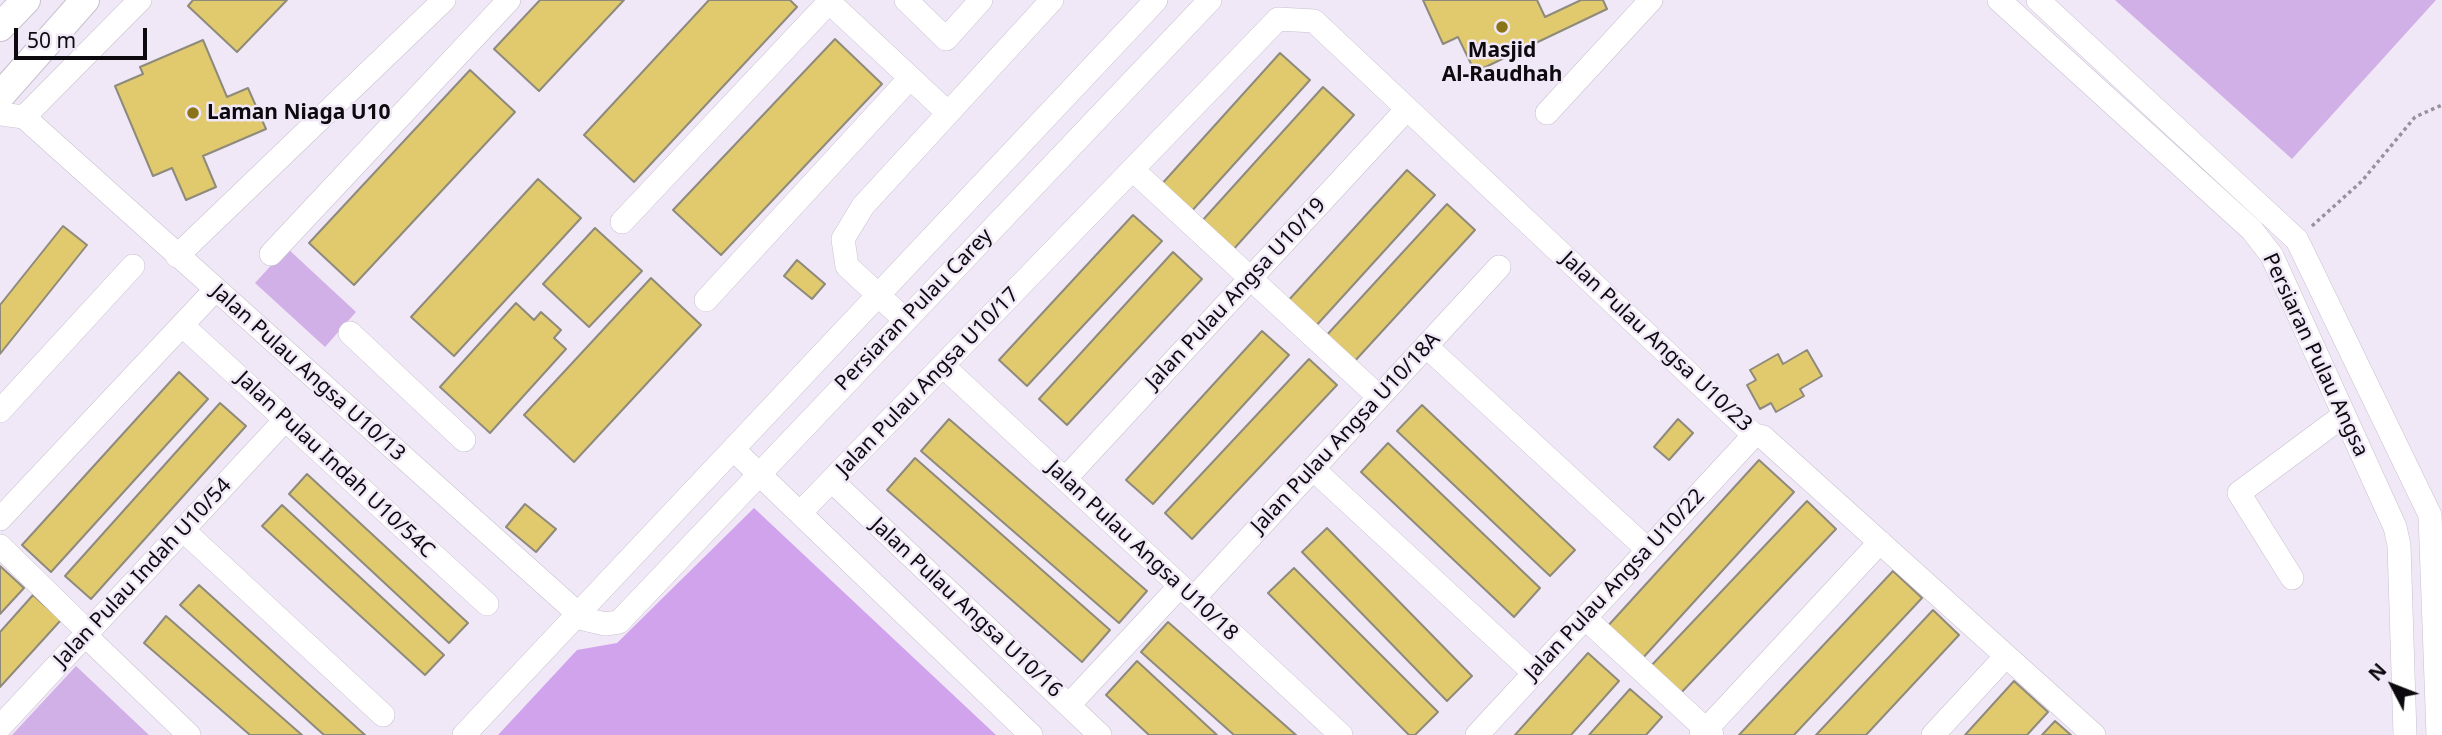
<!DOCTYPE html>
<style>
body{margin:0}
#map{position:relative;width:2442px;height:735px;overflow:hidden;background:#f1e8f7;font-family:"Noto Sans",sans-serif}
canvas{display:block}
.north{position:absolute;left:2358px;top:651px;width:70px;height:70px;-webkit-text-stroke:5px #f1e8f7;paint-order:stroke;rotate:312deg;font-size:19px;font-weight:700;line-height:28px;text-align:center;color:#0d0a0f}
.north::after{content:'';display:block;margin:auto;width:24px;height:32px;background:#0d0a0f;clip-path:polygon(50% 0,100% 100%,50% 72%,0 100%)}
.scale{position:absolute;left:14px;top:28px;width:133px;height:32px;box-sizing:border-box;border:4px solid #0d0a0f;border-top:0;padding-left:9px;font-size:21px;line-height:24px;white-space:nowrap;color:#0d0a0f;-webkit-text-stroke:5px #f1e8f7;paint-order:stroke}
</style>
<div id="map">
<canvas width="2442" height="735"></canvas>
<div class="north">N</div>
<div class="scale">50 m</div>
</div>
<script>
const ctx = document.querySelector('canvas').getContext('2d');
ctx.lineJoin = 'round';
function fillPath(path, color) {
  ctx.fillStyle = color;
  ctx.fill(path, 'evenodd');
}
function trace(path, color, width, dash) {
  ctx.strokeStyle = color;
  ctx.lineWidth = width;
  ctx.lineCap = dash ? 'butt' : 'round';
  ctx.setLineDash(dash || []);
  ctx.stroke(path);
}
function drawText(font, color, halo, rows, align = 'center') {
  ctx.font = font + ' "Noto Sans",sans-serif';
  ctx.lineWidth = 5;
  ctx.setLineDash([]);
  ctx.textBaseline = 'middle';
  ctx.strokeStyle = halo;
  ctx.fillStyle = color;
  for (const [text, x, y, turn = 0] of rows) {
    ctx.save();
    ctx.translate(x, y);
    ctx.rotate((+turn || 0) * Math.PI / 180);
    ctx.textAlign = isNaN(turn) ? turn : align;
    if (halo) ctx.strokeText(text, 0, 0);
    ctx.fillText(text, 0, 0);
    ctx.restore();
  }
}
fillPath(new Path2D(`
 M2115,0h321l-144,159z
 M287,248l69,64 -31,35 -70,-64z
 M76,666l73,69h-137z`), '#d1afe7');
fillPath(new Path2D(`
 M754,508l242,227h-498l79,-85 40,-7z`), '#d1a3ed');
const building = new Path2D(`
 M193,0h94l-50,52 -49,-46z
 M540,0h84l-85,91 -45,-42z
 M709,0h81l7,7 -163,175 -50,-47z
 M1423,0h114l8,17 36,-17h22l4,9 -132,63 -17,-35 -15,7z
 M835,39l47,45 -161,171 -48,-45z
 M203,40l24,57 21,-9 18,41 -63,27 13,31 -30,13 -14,-32 -19,8 -38,-90 28,-12 -3,-7z
 M1280,53l30,27 -120,133 -30,-27z
 M470,70l45,42 -161,173 -45,-42z
 M1323,87l31,28 -122,136 -31,-29z
 M1407,170l28,25 -120,132 -28,-25z
 M538,179l43,39 -127,138 -43,-39z
 M1447,204l28,26 -122,133 -28,-26z
 M1133,215l29,26 -135,145 -28,-26z
 M63,226l24,19 -87,109v-49z
 M595,228l47,43 -53,56 -46,-43z
 M1173,252l29,27 -135,146 -28,-26z
 M797,260l28,24 -13,15 -28,-23z
 M651,278l50,47 -127,137 -50,-47z
 M516,303l18,17 7,-8 20,18 -7,8 12,11 -76,84 -50,-46z
 M1262,331l27,24 -136,149 -27,-24z
 M1807,350l15,26 -22,13 4,7 -28,16 -5,-9 -11,6 -13,-24 9,-5 -6,-10 28,-16 5,10z
 M1309,359l28,26 -145,154 -27,-26z
 M179,372l29,27 -157,173 -29,-27z
 M220,403l26,23 -155,173 -26,-23z
 M1422,405l153,145 -25,26 -153,-145z
 M949,419l198,172 -28,32 -198,-172z
 M1678,419l15,14 -24,27 -15,-13z
 M1388,443l152,145 -26,29 -153,-145z
 M915,458l195,172 -28,32 -195,-172z
 M1759,460l35,32 -153,168 -35,-32z
 M307,474l161,149 -19,20 -160,-149z
 M1807,501l29,28 -158,167 -29,-28z
 M525,504l31,25 -20,23 -30,-25z
 M282,505l162,150 -19,20 -163,-149z
 M1327,528l145,148 -25,25 -145,-149z
 M0,566l24,22 -24,26z
 M1294,568l144,144 -23,23h-6l-141,-142z
 M1893,571l29,27 -128,137h-55z
 M199,585l166,150h-41l-144,-130z
 M33,595l28,25 -61,67v-55z
 M1933,610l26,25 -93,100h-50z
 M166,616l136,119h-52l-106,-92z
 M1168,622l128,113h-62l-93,-83z
 M1588,653l31,28 -48,54h-56z
 M1137,661l80,74h-68l-43,-40z
 M2014,681l34,31 -21,23h-62z
 M1630,689l32,28 -16,18h-57z
 M2055,721l16,14h-29z`);
fillPath(building, '#e1c96e');
trace(building, '#8e8a7c', 2);
const minor = new Path2D(`
 M827,0l120,112
 M906,0l40,39 35,-39
 M1999,0l253,230 20,26 123,271 4,18 6,190
 M2038,0l259,240 133,275 8,220
 M1547,113l104,-113
 M0,114l24,3 560,502 21,5 14,-2 591,-622
 M24,117l116,-117
 M1133,170l246,227
 M622,222l207,-220
 M271,254l238,-254
 M177,256l267,-256
 M706,300l204,-222
 M904,319l-57,-53 -4,-27 20,-33 189,-206
 M183,326l304,278
 M350,333l114,107
 M1426,346l222,204
 M943,366l398,369
 M0,411l133,-145
 M734,450l297,285
 M1313,469l221,204
 M1065,479l342,-370
 M832,481l268,254
 M800,513l478,-494 36,2 440,414 9,2 331,298
 M0,519l215,-229
 M183,530l200,185
 M0,546l88,86
 M2292,578l-53,-85 105,-78
 M1194,598l305,-331
 M1585,618l127,117
 M85,635l104,100
 M1069,705l111,-119
 M0,727l285,-307
 M464,735l692,-735
 M1477,735l277,-300
 M1701,735l179,-193
 M1933,735l73,-79`);
const major = new Path2D(`
 M0,27l26,-27
 M0,96l85,-96`);
trace(minor, '#c8c0ce', 24);
trace(major, '#c8c0ce', 30);
trace(new Path2D(`
 M2312,226l50,-45 53,-64 27,-12`), '#98919c', 3.5, [3.5, 3.5]);
trace(minor, '#fff', 23);
trace(major, '#fff', 28);
for (const [x, y, r, color] of [
 [1502,27,7,"#8a7417"],
 [193,113,7,"#8a7417"]
]) {
  const dot = new Path2D();
  dot.arc(x, y, r, 0, 2 * Math.PI);
  ctx.fillStyle = color;
  ctx.fill(dot);
  trace(dot, '#f1e8f7', 2.5);
}
drawText('bold 21px', '#0d0a0f', '#f1e8f7', [
 ["Masjid",1502,51],
 ["Al-Raudhah",1502,75],
 ["Laman Niaga U10",207,113,"left"]
]);
drawText('21px', '#0d0a0f', '#f1e8f7', [
 ["Jalan Pulau Angsa U10/19",1236,294,-47],
 ["Persiaran Pulau Carey",914,310,-46],
 ["Jalan Pulau Angsa U10/23",1656,342,43],
 ["Persiaran Pulau Angsa",2315,355,65],
 ["Jalan Pulau Angsa U10/13",308,373,42],
 ["Jalan Pulau Angsa U10/17",928,382,-46],
 ["Jalan Pulau Angsa U10/18A",1346,433,-47],
 ["Jalan Pulau Indah U10/54C",335,465,43],
 ["Jalan Pulau Angsa U10/18",1142,551,43],
 ["Jalan Pulau Indah U10/54",143,573,-47],
 ["Jalan Pulau Angsa U10/22",1615,585,-47],
 ["Jalan Pulau Angsa U10/16",966,608,43]
]);
</script>
